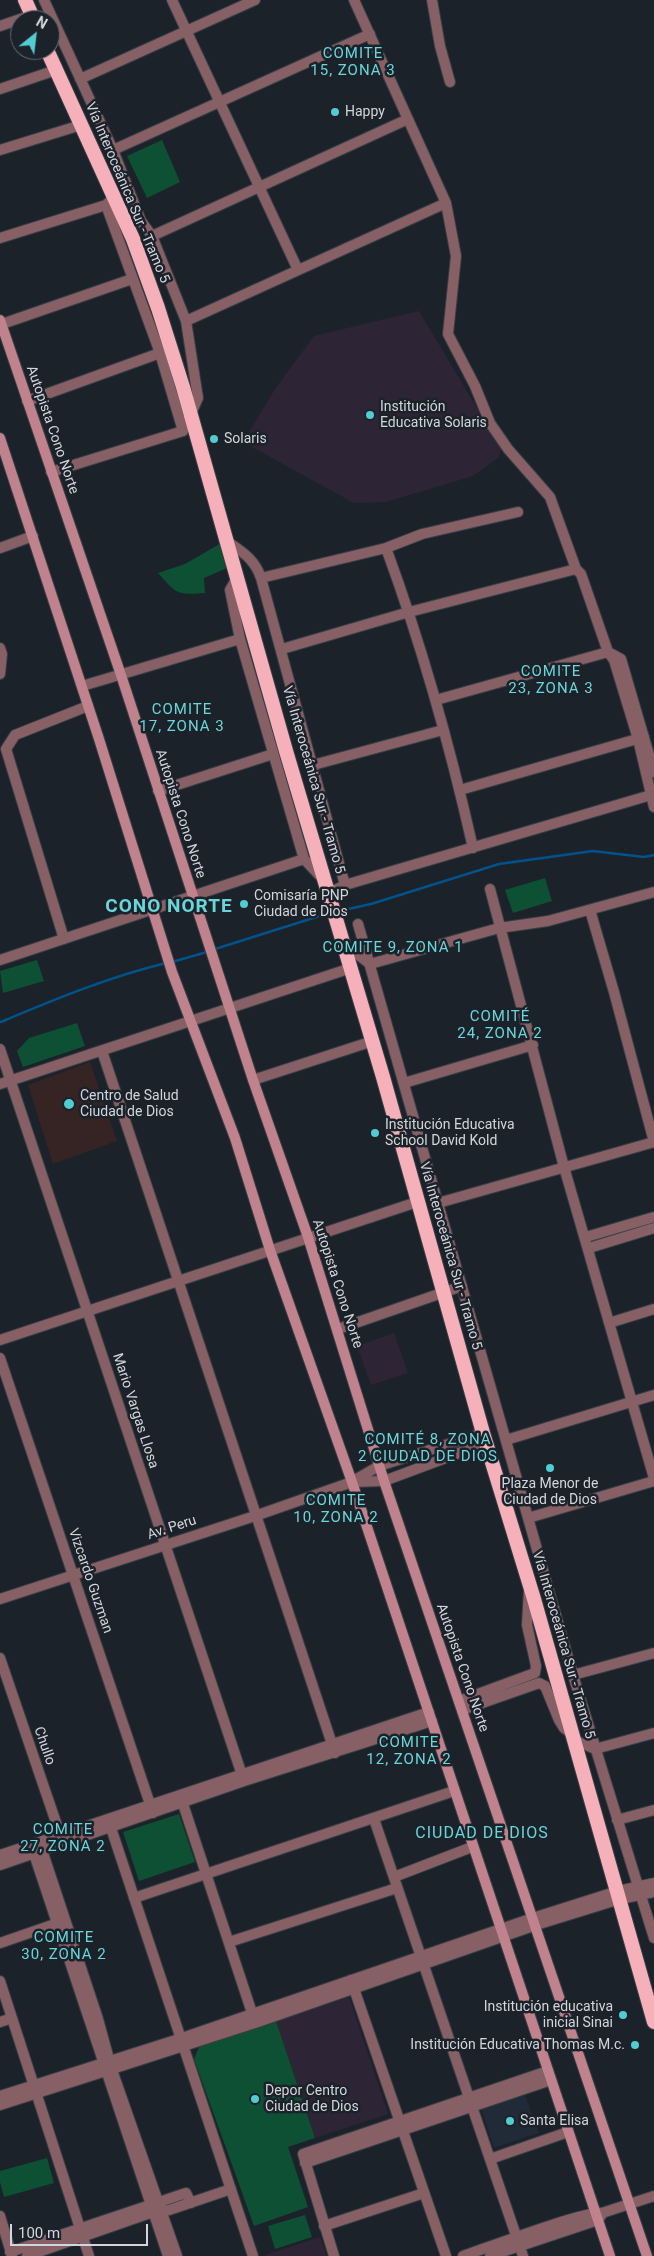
<!DOCTYPE html>
<meta charset="utf-8">
<style>
body{margin:0}
#map{position:relative;width:654px;height:2256px;overflow:hidden;background:#1c222a;font-family:Roboto,sans-serif}
canvas{display:block}
.north{position:absolute;left:10px;top:10px;width:50px;height:50px;box-sizing:border-box;background:#1c222a;border:1px solid #656a71;border-radius:50%;rotate:29deg;font-size:14px;font-weight:700;line-height:20px;text-align:center;color:#d2d6dc}
.north::after{content:'';display:block;margin:auto;width:18px;height:22px;background:#51ccd1;clip-path:polygon(50% 0,100% 100%,50% 72%,0 100%)}
.scale{position:absolute;left:10px;top:2224px;width:138px;height:22px;box-sizing:border-box;border:2px solid #d2d6dc;border-top:0;padding-left:6px;font-size:15px;line-height:18px;white-space:nowrap;color:#d2d6dc;-webkit-text-stroke:4px #1c222a;paint-order:stroke}
</style>
<div id="map">
<canvas width="654" height="2256"></canvas>
<div class="north">N</div>
<div class="scale">100 m</div>
</div>
<script>
const ctx = document.querySelector('canvas').getContext('2d');
ctx.lineJoin = 'round';
function fillPath(path, color) {
  ctx.fillStyle = color;
  ctx.fill(path, 'evenodd');
}
function trace(path, color, width, dash) {
  ctx.strokeStyle = color;
  ctx.lineWidth = width;
  ctx.lineCap = dash ? 'butt' : 'round';
  ctx.setLineDash(dash || []);
  ctx.stroke(path);
}
function drawText(font, color, halo, rows, align = 'center') {
  ctx.font = font + ' Roboto,sans-serif';
  ctx.lineWidth = 5;
  ctx.setLineDash([]);
  ctx.textBaseline = 'middle';
  ctx.strokeStyle = halo;
  ctx.fillStyle = color;
  for (const [text, x, y, turn = 0] of rows) {
    ctx.save();
    ctx.translate(x, y);
    ctx.rotate((+turn || 0) * Math.PI / 180);
    ctx.textAlign = isNaN(turn) ? turn : align;
    if (halo) ctx.strokeText(text, 0, 0);
    ctx.fillText(text, 0, 0);
    ctx.restore();
  }
}
fillPath(new Path2D(`
 M525,2095l14,38 -45,15 -13,-40z`), '#202b37');
fillPath(new Path2D(`
 M419,311l82,137 -2,9 -26,19 -87,26 -32,1 -111,-61 32,-53 39,-53z
 M394,1333l14,40 -37,12 -14,-39z
 M349,1997l39,117 -73,24 -39,-117z
 M320,2237l7,19h-61l-1,-1z`), '#2d2535');
fillPath(new Path2D(`
 M90,1062l27,79 -64,23 -25,-79z`), '#362324');
fillPath(new Path2D(`
 M162,140l18,42 -33,16 -20,-42z
 M223,542l4,26 -23,10 1,15c-29,2 -28,1 -47,-20l27,-9z
 M545,878l7,23 -39,12 -8,-23z
 M37,960l7,21 -41,12 -3,-22z
 M77,1023l8,23 -62,21 -6,-16 12,-13z
 M179,1814l16,48 -56,19 -16,-49z
 M276,2021l39,117 -27,9 20,60 -54,19 -60,-167 6,-14z
 M47,2158l7,25 -50,14 -4,-15v-11z
 M305,2215l7,22 -37,12 -7,-23z`), '#0e5033');
trace(new Path2D(`
 M339,911l32,-7 128,-40 94,-13 51,6 10,-2
 M212,950l117,-37
 M172,962l35,-10
 M1,1022c54,-23 108,-45 165,-59`), '#00538a', 2.5);
const minor = new Path2D(`
 M44,0l69,150 28,71 11,15 34,85 12,77 -15,33
 M172,0l126,270
 M354,0l92,203 10,53 -8,78 27,52 15,37 18,26 42,48 26,72 5,5 27,78 6,8 24,79 16,68
 M432,0l8,46 10,36
 M0,26l32,-11
 M80,79l175,-79
 M0,89l56,-19
 M0,150l81,-25
 M113,150l257,-116
 M106,205l54,148 23,78
 M152,236l256,-117
 M0,238l106,-33 3,-3
 M186,321l260,-118
 M2,324l130,-45
 M27,401l133,-48
 M51,472l132,-41
 M228,542c16,11 27,18 33,36l84,307
 M0,548l33,-12
 M386,548c36,98 64,198 87,300
 M237,578l-7,12 10,49 64,220 19,20
 M261,578l125,-30 36,-14 96,-22
 M0,648l2,6 -2,20
 M282,649l127,-37 167,-43
 M82,686l158,-47
 M436,700l172,-48 13,7 33,113
 M313,765l130,-35
 M460,790l184,-53
 M158,791l115,-37
 M490,889l74,278 90,311
 M329,893l16,-8 306,-90
 M590,910l24,82 40,150
 M358,924l215,751 81,263
 M64,939l-58,-190 9,-14 73,-29
 M344,944l26,20 129,-36 49,-7 106,-29
 M0,960l304,-101
 M0,1049l244,732
 M102,1051l233,702
 M253,1080l120,-39
 M404,1083l129,-38
 M0,1084l351,-116
 M438,1203l216,-61
 M586,1237l68,-20
 M589,1248l65,-20
 M609,1323l45,-14
 M338,1329l124,-43
 M0,1340l417,-138
 M0,1358l153,455
 M506,1440l148,-45
 M353,1481l26,-15 104,-33
 M352,1482l32,-1 102,-38
 M528,1518l126,-37
 M0,1658l62,182
 M573,1675l81,-22
 M459,1701l76,-28 1,-7 -9,-41 2,-36
 M462,1710l77,-27 6,3 14,34 5,8 8,6
 M574,1740l21,9 59,-16
 M183,1804l72,218
 M374,1819l149,437
 M617,1820l37,-10
 M111,1828l142,428
 M40,1844l58,175 14,51 65,186
 M34,1854l134,402
 M0,1855l429,-143
 M0,1865l244,-84 188,-60
 M394,1877l78,-30
 M618,1891l36,-8
 M640,1895l14,-3
 M134,1898l320,-107
 M229,1942l168,-54
 M0,1943l58,-20
 M351,1980l95,276
 M0,1981l89,275
 M0,2022l12,-4
 M490,2159l78,-27
 M305,2163l246,-83
 M0,2216l12,40
 M324,2226l100,-33
 M10,2252l176,-59 5,10
 M27,2256l126,-44 16,-2 62,-21
 M334,2256l-31,-102 245,-83
 M463,2256c24,-8 123,-46 139,-43l52,-17
 M490,2256l108,-36 4,-6`);
const tertiary = new Path2D(`
 M0,1599l255,-83 97,-34
 M0,2096l179,-57 354,-121 85,-27
 M0,2105l255,-82 281,-98 84,-26 20,-4`);
const secondary = new Path2D(`
 M0,320l121,355 132,405 55,157 76,244 263,775
 M0,438l99,301 73,233 63,166 35,112 82,232 258,774`);
const trunk = new Path2D(`
 M25,0l9,20
 M47,50l86,189 25,69 25,79 103,364 97,326 100,356 51,166 120,423`);
trace(minor, '#393f46', 12);
trace(tertiary, '#393f46', 12);
trace(secondary, '#393f46', 12);
trace(trunk, '#393f46', 16);
trace(minor, '#866065', 10);
trace(tertiary, '#866065', 10);
trace(secondary, '#c0828c', 10);
trace(trunk, '#f6b0ba', 14);
for (const [x, y, r, color] of [
 [335,112,5,"#51ccd1"],
 [370,415,5,"#51ccd1"],
 [214,439,5,"#51ccd1"],
 [244,904,5,"#51ccd1"],
 [69,1104,6,"#51ccd1"],
 [375,1133,5,"#51ccd1"],
 [550,1468,5,"#51ccd1"],
 [623,2015,5,"#51ccd1"],
 [635,2045,5,"#51ccd1"],
 [255,2099,5,"#51ccd1"],
 [510,2121,5,"#51ccd1"]
]) {
  const dot = new Path2D();
  dot.arc(x, y, r, 0, 2 * Math.PI);
  ctx.fillStyle = color;
  ctx.fill(dot);
  trace(dot, '#1c222a', 2);
}
drawText('14px', '#d2d6dc', '#1c222a', [
 ["Happy",345,112],
 ["Institución",380,407],
 ["Educativa Solaris",380,423],
 ["Solaris",224,439],
 ["Comisaría PNP",254,896],
 ["Ciudad de Dios",254,912],
 ["Centro de Salud",80,1096],
 ["Ciudad de Dios",80,1112],
 ["Institución Educativa",385,1125],
 ["School David Kold",385,1141],
 ["Plaza Menor de",550,1484,"center"],
 ["Ciudad de Dios",550,1500,"center"],
 ["Institución educativa",613,2007,"right"],
 ["inicial Sinai",613,2023,"right"],
 ["Institución Educativa Thomas M.c.",625,2045,"right"],
 ["Depor Centro",265,2091],
 ["Ciudad de Dios",265,2107],
 ["Santa Elisa",520,2121]
], 'left');
drawText('14px', '#d2d6dc', '#1c222a', [
 ["Vía Interoceánica Sur - Tramo 5",127,193,67],
 ["Autopista Cono Norte",52,430,71],
 ["Vía Interoceánica Sur - Tramo 5",313,780,74],
 ["Autopista Cono Norte",180,814,72],
 ["Vía Interoceánica Sur - Tramo 5",450,1256,74],
 ["Autopista Cono Norte",337,1284,72],
 ["Mario Vargas Llosa",135,1411,72],
 ["Av. Peru",172,1528,-18],
 ["Vizcardo Guzman",90,1581,71],
 ["Vía Interoceánica Sur - Tramo 5",563,1645,74],
 ["Autopista Cono Norte",462,1668,71],
 ["Chullo",44,1746,71]
]);
ctx.letterSpacing = '1px';
drawText('15px', '#69d6da', '#1c222a', [
 ["COMITE",353,54],
 ["15, ZONA 3",353,71],
 ["COMITE",551,672],
 ["23, ZONA 3",551,689],
 ["COMITE",182,710],
 ["17, ZONA 3",182,727],
 ["COMITE 9, ZONA 1",393,948],
 ["COMITÉ",500,1017],
 ["24, ZONA 2",500,1034],
 ["COMITÉ 8, ZONA",428,1440],
 ["2 CIUDAD DE DIOS",428,1457],
 ["COMITE",336,1501],
 ["10, ZONA 2",336,1518],
 ["COMITE",409,1743],
 ["12, ZONA 2",409,1760],
 ["COMITE",63,1830],
 ["27, ZONA 2",63,1847],
 ["COMITE",64,1938],
 ["30, ZONA 2",64,1955]
]);
ctx.letterSpacing = '0px';
ctx.letterSpacing = '1px';
drawText('16px', '#69d6da', '#1c222a', [
 ["CIUDAD DE DIOS",482,1834]
]);
ctx.letterSpacing = '0px';
ctx.letterSpacing = '1px';
drawText('bold 19px', '#69d6da', '#1c222a', [
 ["CONO NORTE",169,907]
]);
ctx.letterSpacing = '0px';
</script>
